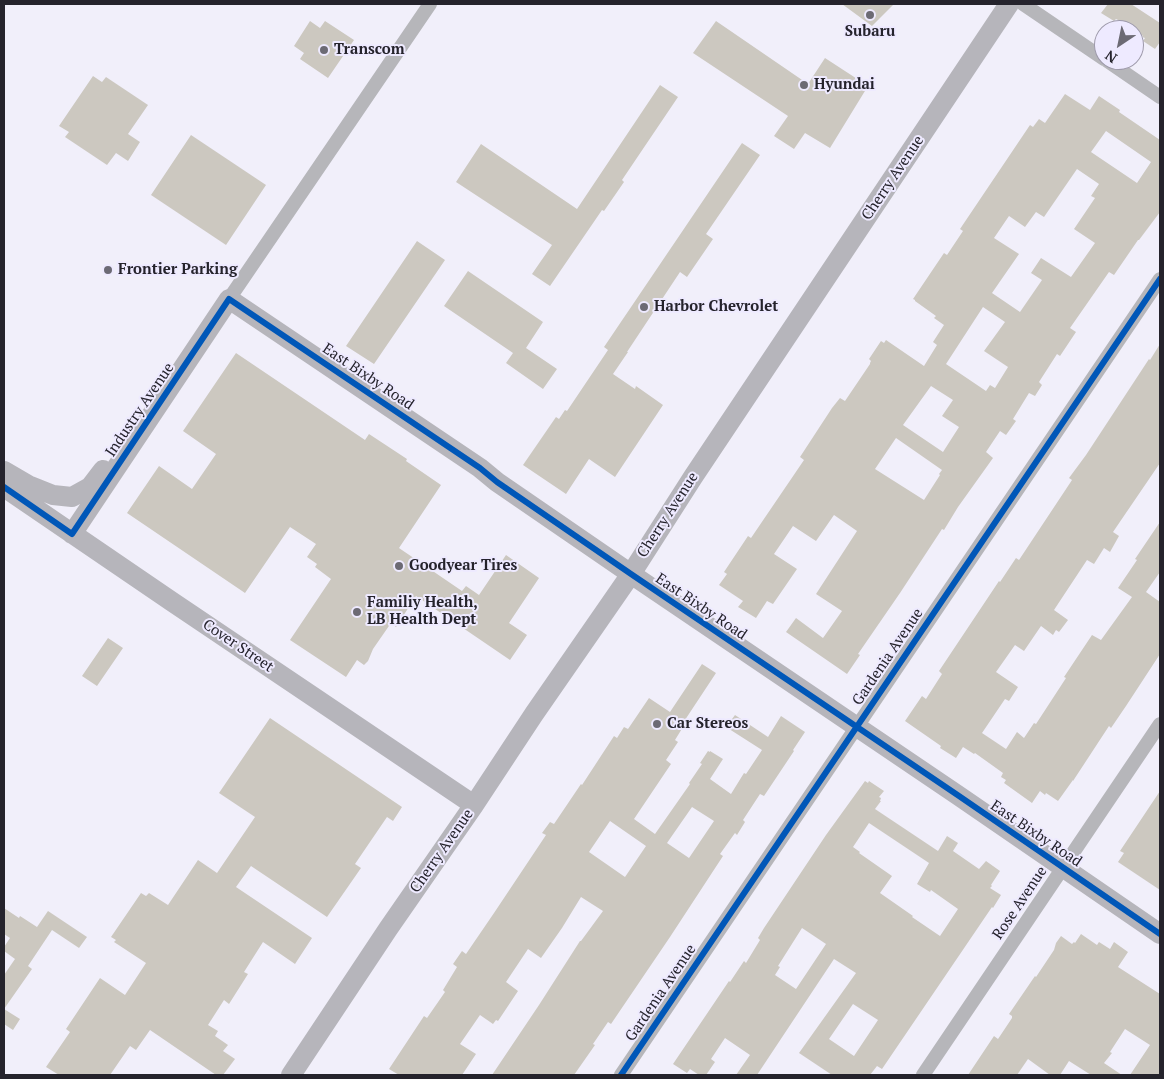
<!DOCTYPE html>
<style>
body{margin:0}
#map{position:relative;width:1164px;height:1079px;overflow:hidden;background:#f1effa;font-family:"PT Serif",serif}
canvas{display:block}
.frame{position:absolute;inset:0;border:5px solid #25232c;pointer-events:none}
.north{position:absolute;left:1094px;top:20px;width:50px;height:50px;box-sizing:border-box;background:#eeeaff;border:1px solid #9e9aab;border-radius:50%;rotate:214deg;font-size:14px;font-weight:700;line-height:20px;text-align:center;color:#25232c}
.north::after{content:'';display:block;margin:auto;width:18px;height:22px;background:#6c6a74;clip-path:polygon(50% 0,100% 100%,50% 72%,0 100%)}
</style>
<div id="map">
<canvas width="1164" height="1079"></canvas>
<div class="frame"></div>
<div class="north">N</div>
</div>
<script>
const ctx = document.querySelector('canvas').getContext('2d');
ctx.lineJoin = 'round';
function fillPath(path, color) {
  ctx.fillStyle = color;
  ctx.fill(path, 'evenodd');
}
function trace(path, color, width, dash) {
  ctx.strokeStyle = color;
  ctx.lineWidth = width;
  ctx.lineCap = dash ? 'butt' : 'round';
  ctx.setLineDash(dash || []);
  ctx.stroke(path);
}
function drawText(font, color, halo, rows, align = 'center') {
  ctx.font = font + ' "PT Serif",serif';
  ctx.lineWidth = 4;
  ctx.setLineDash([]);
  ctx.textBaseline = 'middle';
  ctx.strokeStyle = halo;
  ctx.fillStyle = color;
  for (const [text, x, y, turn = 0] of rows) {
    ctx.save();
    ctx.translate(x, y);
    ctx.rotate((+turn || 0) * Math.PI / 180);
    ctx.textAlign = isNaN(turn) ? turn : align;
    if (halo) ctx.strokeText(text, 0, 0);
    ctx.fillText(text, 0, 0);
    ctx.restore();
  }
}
fillPath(new Path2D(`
 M842,4h52l-22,22z
 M1108,4h23l29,19v19l-5,7 -12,-8 2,-3 -3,-1 1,-1 -24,-16h-1l-2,-1 -2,2 -13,-8z
 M310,21l10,7 5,-7 29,19 -26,38 -28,-19 4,-6 -10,-7z
 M716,21l92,63 17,-26 43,28 -38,62 -25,-15 -11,16 -20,-13 14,-20 -95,-63z
 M93,76l9,6 4,-5 42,28 -20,29 12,8 -12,19 -12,-8 -9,12 -42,-28 4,-5 -10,-6z
 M660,85l18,12 -56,83 2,2 -20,29 -2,-1 -52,76 -18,-12 20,-29 -96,-63 25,-38 96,65z
 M1065,94l25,16 9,-14 21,14 -1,2 41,28v72l-21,28h-1l-24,35 -5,-3 -39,56 6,4 -16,24 -3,-2 -18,28 3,3 -7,11 -6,-3 -16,26 3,2 -10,14 -6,-4 -14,21 7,6 -35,49 -14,23 -2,-1 -42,64 -42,61 2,1 -13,19 -61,-42 10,-14 27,20 19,-27 -26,-17 41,-63 -23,-16 -18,26 -23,-15 -19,28 23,15 -24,35 -6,-3 -11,17 -18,-11 5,-6 -24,-16 8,-11 -3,-2 24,-36 3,2 53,-78 -4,-3 32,-49 8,-10 5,3 25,-37v-1l1,-2 -2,-2 12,-18 3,2 2,-3 38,26 13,-21 -4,-3 11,-17 -10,-7 2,-2 -21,-15v-1l-2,-1 31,-46 3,2 16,-24 -3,-2 70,-104 3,2 6,-8 6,4zM1106,131l45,31 -14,21 -46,-31zM1077,169l22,15 -8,12 4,2 -21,31 21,14 -24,34 -30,-19 -10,15 11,7 -22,32 -28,-19 27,-39 -25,-16 15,-22 16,11 11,-15 8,5zM983,307l22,15 -21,29 24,16 -13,21 -5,-3 -4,6 -40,-27zM931,386l22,14 -11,16 17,11 -16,25 -40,-27zM896,438l46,32 -3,4 1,1 -16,25 -49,-31z
 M191,135l75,50 -40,60 -75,-50z
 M742,143l18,12 -54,79 7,5 -26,38 -7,-5 -53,80h1l-15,22 22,15 1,-3 27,19 -48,72 -26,-18 -23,35 -43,-29 33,-48 3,2 6,-9 2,1 41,-61 -4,-3z
 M417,241l28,19 -71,104 -28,-18z
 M468,271l75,51 -17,26 31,21 -14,20 -37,-26 7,-10 -69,-47z
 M1160,344v119l-47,69 6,4 -9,16 -6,-4 -10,16 -7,-4 -33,50 14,10 -9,12 -3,-2 -3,5 -12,-9 -17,25 -9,-6 -19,27 22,15 -9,14 -4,-2 -23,34 24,16 11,-17 7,6 10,-15 2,1 30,-46 -2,-1 28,-42 9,5 31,-43 -14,-9 19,-28 -2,-1 25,-37v50l-14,20 14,10v52l-34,52 -15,22 -2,-2 -36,55v-1l-15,21 -12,-8 -1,2 -5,-4 -8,12 -28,-20 2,-3 -5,-3 2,-4 -28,-20 -1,1 -11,-7 -7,11 -16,-10 1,-2 -36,-25 17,-25 4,3 16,-25 -3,-3 60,-90 1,1 16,-24 3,2 53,-80 -3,-2 17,-23 63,-96 1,1z
 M236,353l129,87 4,-6 38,25 -1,2 35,24 -42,63 63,43 4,-5 13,9 27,-40 33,23 -30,45 18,12 -17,25 -94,-64 -20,31 -5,-4 -18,26 -5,12 -4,4 -7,-5 -11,17 -56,-37 41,-61 -16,-12 2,-3 -10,-7 9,-13 -26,-17 -45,66 -118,-80 32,-47 33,23 24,-35 -33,-23z
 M108,638l15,10 -26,38 -15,-10z
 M702,664l14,9 -35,53 2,1 -8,13 3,2 -12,18 5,4 -37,55 21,15 35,-50 -1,-1 13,-19 -2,-1 8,-12 2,1v-1l13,8 -13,20 21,15 13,-21 2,1 16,-24 -36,-23 9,-12 33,22 13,-21 24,16 -12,18 1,1 -30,45 -4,-2 -17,26 2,2 -8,13 -2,-2 -15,21 3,2 -53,81 -59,87 -3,-2 -15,22 2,1 -21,30h-82l47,-70 41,-64h1l22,-30 -22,-14 -19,31 -21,30 -13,-9 -22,33 12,9 -20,30 -2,-1 -3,4 -13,-9 -20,29 16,10 -14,21h-63l-10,-6 35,-53 3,2 18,-26 -2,-2 14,-23 -4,-3 9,-13 4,3 28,-41 52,-78 -4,-2 8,-11 4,2 27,-40 1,1 32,-49 3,2 7,-11 4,2 21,-31 21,14zM692,807l22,14 -25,37 -22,-15zM610,821l36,25 -21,31 -36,-25z
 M270,718l132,89 -9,14 -6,-4 -32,47 6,4 -34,49 -76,-51 -15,21 76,51 -17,26 -32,-22 -19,30 4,2 -19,30 -5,-4 -16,25 10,6 -3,5 13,9 -5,6 12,8 -12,16h-7l-66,-45 -14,20 -6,-4 -20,29h-51l-13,-8 24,-35 -4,-3 34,-51 25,17 21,-32 -32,-21 2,-2 -5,-3 30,-44 5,3 3,-3 19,12 30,-45 19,13 38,-56 -36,-24z
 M865,781l3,2 1,-2 15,10 -5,6 2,1 -1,3h1l-6,8 63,42 9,-15 11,7 -5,8 26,18 7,-8 14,10 -9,14 1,1 -2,2 11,7 -8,13 -1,-1 -110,162 -5,-3 -7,9h-38l-33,-22 57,-80 -22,-14 -77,116h-21l14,-20 -25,-17 -14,21 4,3 -9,13h-7l-9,-6 -3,4 -14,-9 56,-83 1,1 14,-21 2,2 14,-23 -2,-2 6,-10 62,-93zM869,823l60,40 -12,21 13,8 1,-2 27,19 -18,27 -28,-19 1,-1 -33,-23 12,-17 -33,-23 1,-1 -7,-5zM802,928l24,16 -30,45 -21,-14 5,-8 -2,-1zM853,1004l25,16 -24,36 -25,-17z
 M1160,791v99l-42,-28 6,-9 -4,-2z
 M4,908l15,10 1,-2 17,11 11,-16 39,26 -8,11 -27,-18 -24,36 4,3 -28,40 16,10 -7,11 -9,-6v-49l11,-16 -11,-8v-4l6,-9 -6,-4z
 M1081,934l16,11 2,-3 11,7 4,-7 14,10 -10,15 42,27v81h-30l20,-30 -25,-16 -15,23 2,1 -8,10 18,12h-31l-22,-14 -9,14h-10l-22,-16 -11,16h-49l26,-39 4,3 14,-21v-2l-3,-2 26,-38 1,1 18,-27 2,-7 5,-7 11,8 2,-2 1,1z`), '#ccc8c0');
trace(new Path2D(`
 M1023,4l81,55
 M1106,60l54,37
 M229,299l201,-295
 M621,1075l539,-796
 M923,1075l237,-351`), '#b6b6ba', 14);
trace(new Path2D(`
 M4,471l24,14 25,10 19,2 18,-10 13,-17
 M4,487l167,114 303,204
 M72,534l157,-235 251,169 17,14 134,92 328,222 201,138
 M291,1075l97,-146 86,-124 60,-91 97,-140 62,-97 316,-473`), '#b6b5bb', 20);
trace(new Path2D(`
 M4,487l68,47 157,-235 251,169 17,14 134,92 328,222 201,138
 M621,1075l539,-796`), '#0057b8', 6);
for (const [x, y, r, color] of [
 [870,15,5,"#6c6a74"],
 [324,50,5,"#6c6a74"],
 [804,85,5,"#6c6a74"],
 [108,270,5,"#6c6a74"],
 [644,307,5,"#6c6a74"],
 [399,566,5,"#6c6a74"],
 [357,612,5,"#6c6a74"],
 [657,724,5,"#6c6a74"]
]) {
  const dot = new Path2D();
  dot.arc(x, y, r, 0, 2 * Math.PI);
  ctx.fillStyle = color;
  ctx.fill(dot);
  trace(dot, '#eeeaff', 2);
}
drawText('bold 15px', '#25232c', '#eeeaff', [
 ["Subaru",870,32,"center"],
 ["Transcom",334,50],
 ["Hyundai",814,85],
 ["Frontier Parking",118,270],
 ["Harbor Chevrolet",654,307],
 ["Goodyear Tires",409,566],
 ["Familiy Health,",367,603],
 ["LB Health Dept",367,620],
 ["Car Stereos",667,724]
], 'left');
drawText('15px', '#25232c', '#eeeaff', [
 ["Cherry Avenue",893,178,-56],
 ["East Bixby Road",368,377,34],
 ["Industry Avenue",140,410,-56],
 ["Cherry Avenue",668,515,-57],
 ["East Bixby Road",701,607,34],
 ["Cover Street",238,646,34],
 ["Gardenia Avenue",888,657,-56],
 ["East Bixby Road",1036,834,34],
 ["Cherry Avenue",442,851,-55],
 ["Rose Avenue",1020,903,-56],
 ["Gardenia Avenue",661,993,-56]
]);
</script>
